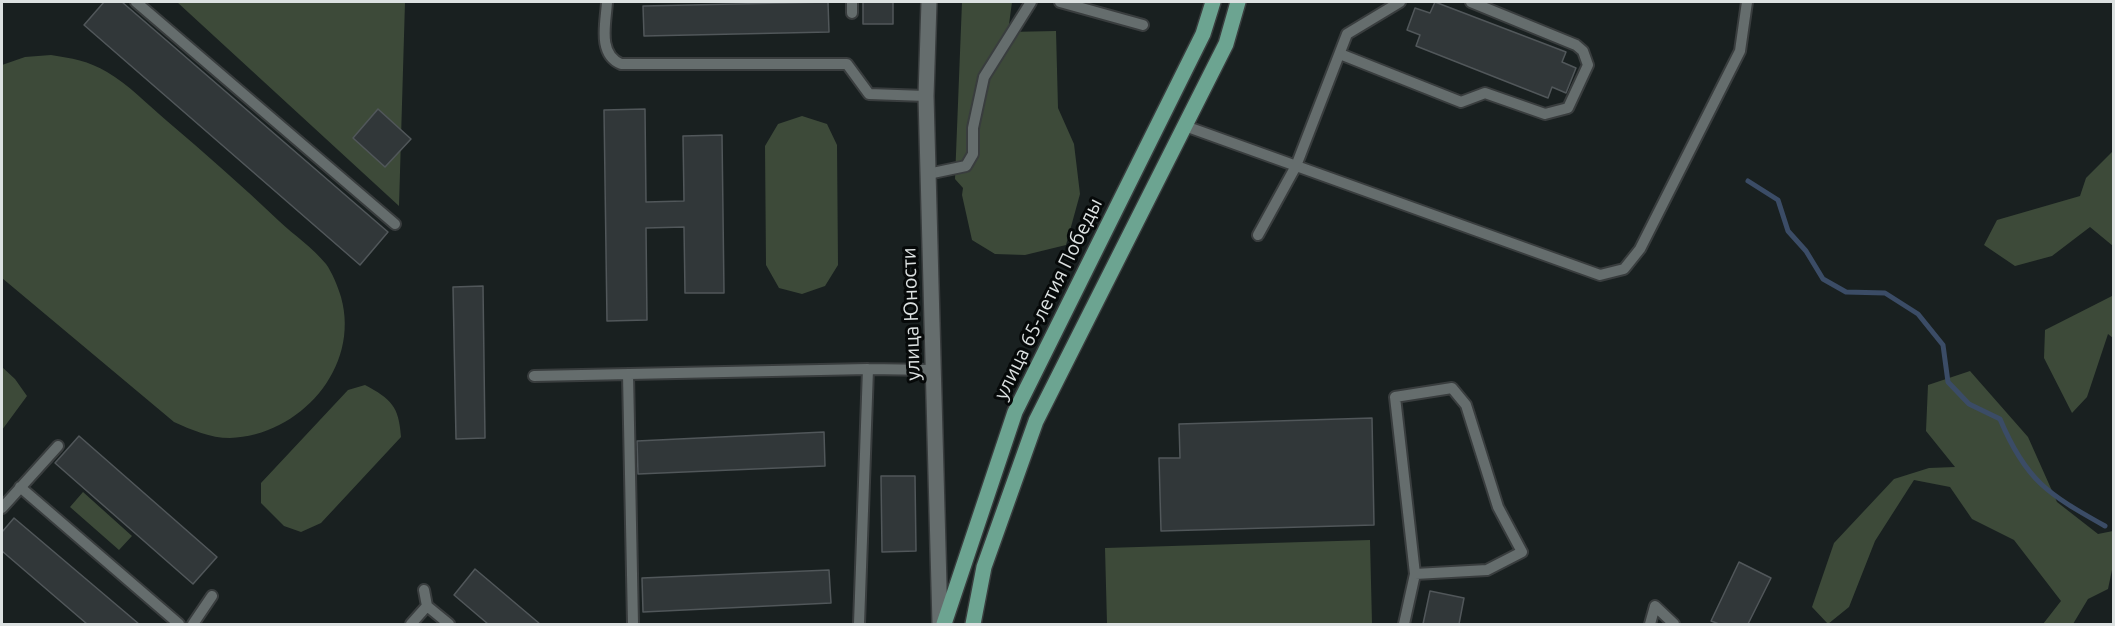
<!DOCTYPE html>
<meta charset="utf-8">
<style>
body{margin:0}
#map{position:relative;width:2115px;height:626px;overflow:hidden;background:#192020;font-family:Ubuntu,sans-serif}
canvas{display:block}
.frame{position:absolute;inset:0;border:3px solid #dce1e1;pointer-events:none}
</style>
<div id="map">
<canvas width="2115" height="626"></canvas>
<div class="frame"></div>
</div>
<script>
const ctx = document.querySelector('canvas').getContext('2d');
ctx.lineJoin = 'round';
function fillPath(path, color) {
  ctx.fillStyle = color;
  ctx.fill(path, 'evenodd');
}
function trace(path, color, width, dash) {
  ctx.strokeStyle = color;
  ctx.lineWidth = width;
  ctx.lineCap = dash ? 'butt' : 'round';
  ctx.setLineDash(dash || []);
  ctx.stroke(path);
}
function drawText(font, color, halo, rows, align = 'center') {
  ctx.font = font + ' Ubuntu,sans-serif';
  ctx.lineWidth = 6;
  ctx.setLineDash([]);
  ctx.textBaseline = 'middle';
  ctx.strokeStyle = halo;
  ctx.fillStyle = color;
  for (const [text, x, y, turn = 0] of rows) {
    ctx.save();
    ctx.translate(x, y);
    ctx.rotate((+turn || 0) * Math.PI / 180);
    ctx.textAlign = isNaN(turn) ? turn : align;
    if (halo) ctx.strokeText(text, 0, 0);
    ctx.fillText(text, 0, 0);
    ctx.restore();
  }
}
fillPath(new Path2D(`
 M177,2h228l-6,204z
 M962,2h50l-4,30 48,-1 2,77 16,36 6,50 -14,51 -41,10 -30,-1 -23,-14 -10,-45 1,-7 -8,-9z
 M51,55c20,3 38,6 56,17 21,12 41,33 60,49 38,32 75,65 112,100 15,14 34,27 47,43 6,8 12,23 15,33 20,71 -42,139 -111,141 -20,0 -38,-8 -56,-16l-172,-144v-213l23,-8z
 M802,116l25,8 10,21 1,120 -13,21 -23,8 -23,-6 -13,-23 -1,-119 13,-22z
 M2113,151v95l-23,-19 -38,29 -37,10 -31,-21 13,-25 83,-24 6,-18z
 M2113,293v45l-5,-4 -21,63 -15,16 -28,-55 1,-28 67,-34z
 M2,367l13,12 12,17 -25,34z
 M1970,371l58,66 29,65 41,32 15,-3v34l-5,24 -20,10 -15,25h-30l18,-23 -47,-61 -42,-21 -22,-32 -36,-7 -39,61 -26,66 -21,17 -16,-17 22,-64 60,-64 35,-11 26,-1 -29,-36 2,-46z
 M365,385c26,14 34,21 36,52l-80,86 -20,9 -17,-6 -23,-23v-20l87,-93z
 M83,492l49,44 -13,14 -49,-43z
 M1370,540l2,84h-265l-2,-76z`), '#3d4a39');
trace(new Path2D(`
 M1748,181l30,19 10,31 18,20 17,28 23,13 39,1 33,21 25,31 5,37 21,22 31,15c26,62 48,75 105,107`), '#3b4c66', 5);
const building = new Path2D(`
 M104,2h18l266,230 -28,33 -276,-240z
 M828,2l1,30 -185,4 -1,-30z
 M863,2h30v22h-30z
 M1435,2l131,50 -4,10 14,6 -10,25 -14,-6 -4,11 -132,-52 4,-11 -13,-5 8,-22 15,5z
 M378,109l33,30 -26,28 -32,-29z
 M645,109l1,93 38,-1 -1,-65 39,-1 2,158h-39l-1,-66 -38,1 1,92 -40,1 -3,-211z
 M483,286l2,152 -29,1 -3,-152z
 M1372,418l2,107 -213,6 -2,-73h21l-1,-34z
 M824,432l1,34 -187,8 -1,-33z
 M79,436l138,121 -24,27 -138,-121z
 M881,476h34l1,75 -34,1z
 M14,518l125,106h-52l-85,-73v-19z
 M1739,562l32,16 -23,46h-29l-8,-3z
 M475,569l65,55h-52l-34,-29z
 M829,570l2,33 -188,9 -1,-34z
 M1430,591l34,7 -5,26h-36z`);
fillPath(building, '#313739');
trace(building, '#51575a', 1.5);
const service = new Path2D(`
 M136,2l259,222
 M607,2c-1,20 -10,52 14,62h226l22,30 57,2
 M1060,2l83,23
 M852,13v-11
 M1340,54l121,48 24,-9 60,21 23,-6 20,-43 -5,-14 -7,-6 -105,-43
 M1185,126l415,149 24,-6 16,-20 100,-198 7,-49
 M928,174l38,-8 7,-12v-26l11,-51 47,-75
 M1258,235l38,-69 51,-132 53,-32
 M628,374l5,250
 M534,376l334,-7 66,1
 M20,487l159,137
 M2,508l56,-62
 M427,606l22,18
 M193,624l19,-28
 M411,624l16,-18 -3,-16
 M859,624l9,-255
 M1404,624l11,-50 72,-4 35,-18 -24,-45 -32,-102 -14,-17 -57,9 20,177
 M1650,624l5,-18 19,18`);
const tertiary = new Path2D(`
 M929,2l-3,94 14,528`);
const primary = new Path2D(`
 M944,624l71,-212 188,-378 10,-32
 M973,624l11,-57 52,-146 190,-377 12,-42`);
trace(service, '#393d3e', 14);
trace(tertiary, '#393d3e', 18);
trace(primary, '#393d3e', 18);
trace(service, '#656d6d', 10);
trace(tertiary, '#656d6d', 15);
trace(primary, '#6ca491', 15);
drawText('20px', '#dce1e1', '#060909', [
 ["улица 65-летия Победы",1048,299,-64],
 ["улица Юности",911,314,-92]
]);
</script>
